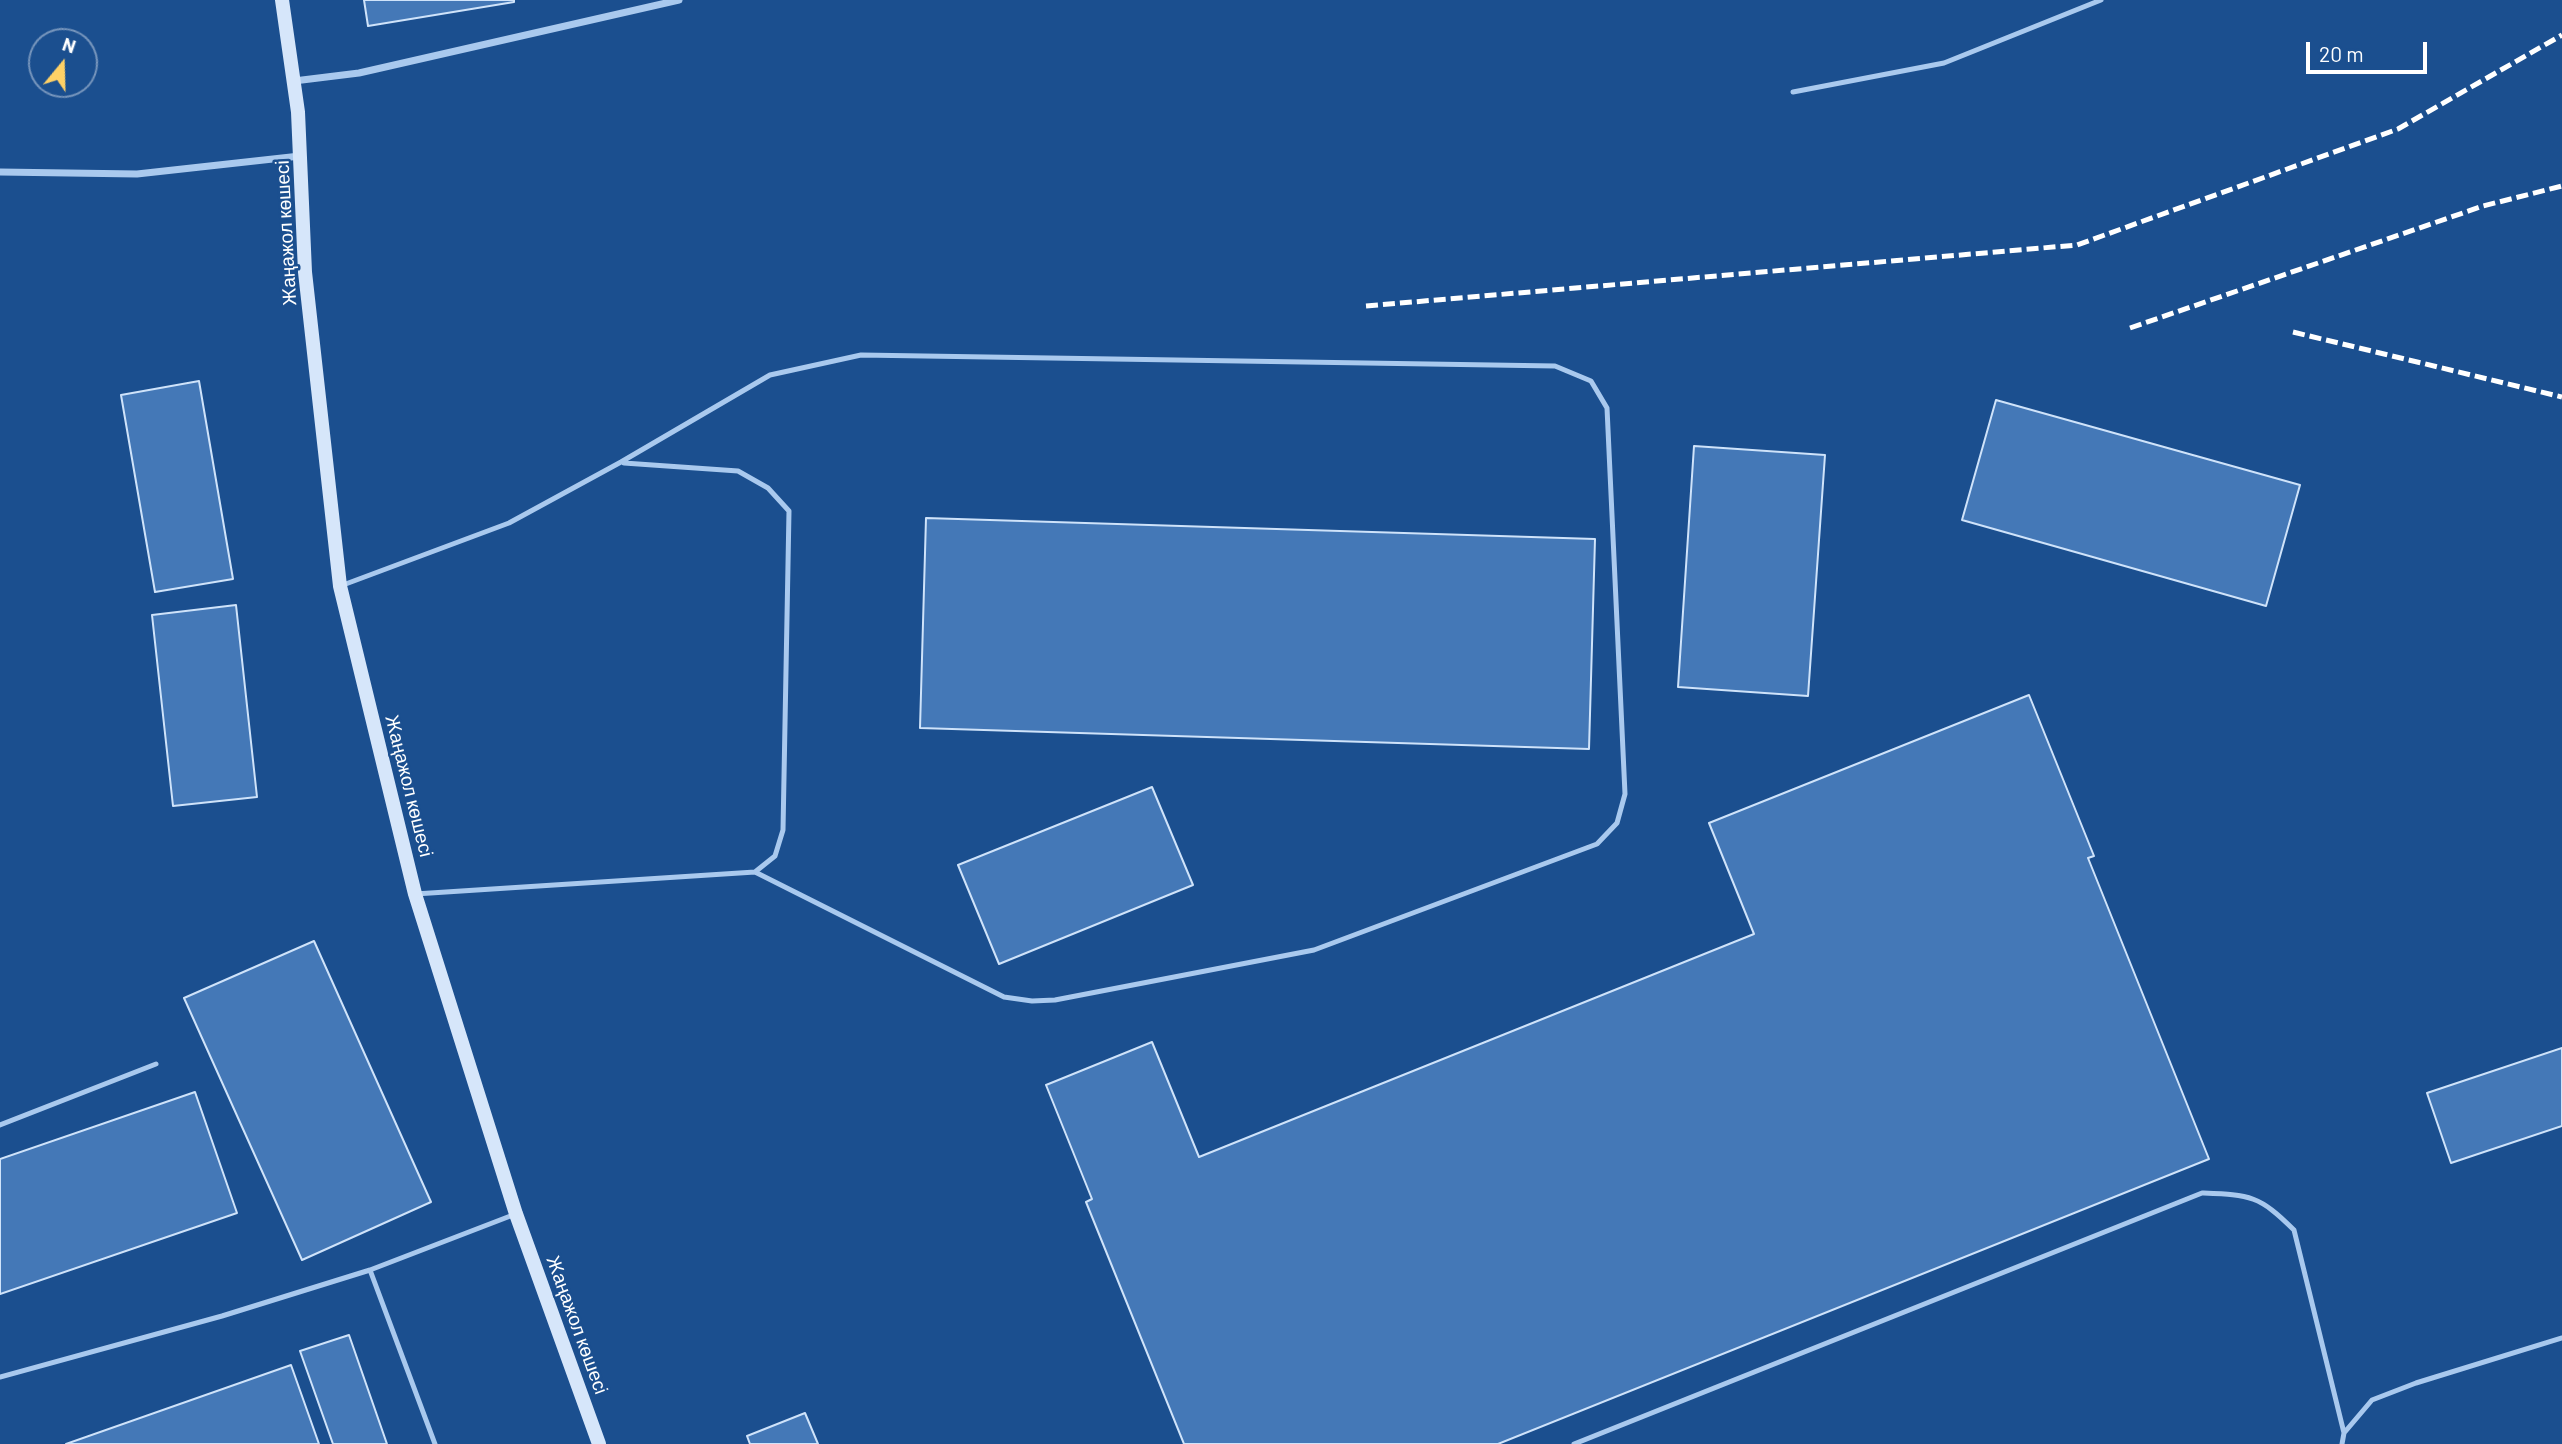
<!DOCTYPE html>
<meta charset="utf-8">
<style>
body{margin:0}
#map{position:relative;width:2562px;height:1444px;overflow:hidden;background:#1b4f8f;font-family:Barlow,sans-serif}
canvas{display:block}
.north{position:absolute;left:28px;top:28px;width:70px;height:70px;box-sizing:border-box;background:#1b4f8f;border:2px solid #7695bc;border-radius:50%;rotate:19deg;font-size:19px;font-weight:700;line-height:28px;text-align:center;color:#fff}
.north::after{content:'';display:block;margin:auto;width:24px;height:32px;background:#ffd166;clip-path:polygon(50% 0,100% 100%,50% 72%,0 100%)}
.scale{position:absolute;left:2306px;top:42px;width:121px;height:32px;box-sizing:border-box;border:4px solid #fff;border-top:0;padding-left:9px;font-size:21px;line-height:24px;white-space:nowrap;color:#fff;-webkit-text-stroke:5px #1b4f8f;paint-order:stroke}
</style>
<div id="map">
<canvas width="2562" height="1444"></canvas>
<div class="north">N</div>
<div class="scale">20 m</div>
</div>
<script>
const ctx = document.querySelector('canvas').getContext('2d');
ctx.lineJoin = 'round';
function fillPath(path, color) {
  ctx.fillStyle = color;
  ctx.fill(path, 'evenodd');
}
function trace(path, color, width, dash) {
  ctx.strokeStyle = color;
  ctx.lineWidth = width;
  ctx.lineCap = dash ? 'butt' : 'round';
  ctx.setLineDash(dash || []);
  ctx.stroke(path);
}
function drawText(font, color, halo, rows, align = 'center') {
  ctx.font = font + ' Barlow,sans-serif';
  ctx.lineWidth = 5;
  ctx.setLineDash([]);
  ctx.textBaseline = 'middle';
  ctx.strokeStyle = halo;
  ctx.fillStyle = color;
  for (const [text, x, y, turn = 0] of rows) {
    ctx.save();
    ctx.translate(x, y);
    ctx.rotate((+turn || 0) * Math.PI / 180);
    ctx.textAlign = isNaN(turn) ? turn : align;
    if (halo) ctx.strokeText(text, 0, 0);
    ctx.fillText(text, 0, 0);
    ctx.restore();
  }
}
const building = new Path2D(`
 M364,0h150v2l-146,24z
 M199,381l34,198 -78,13 -34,-197z
 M1996,400l304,85 -34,121 -304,-86z
 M1694,446l131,9 -17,241 -130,-9z
 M926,518l669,21 -6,210 -669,-21z
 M236,605l21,192 -84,9 -21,-191z
 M2029,695l65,161 -6,2 121,301 -711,285h-314l-98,-242 6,-3 -46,-114 106,-43 47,115 555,-223 -45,-111z
 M1152,787l41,98 -194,79 -41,-99z
 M314,941l117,261 -129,58 -118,-262z
 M2562,1048v78l-111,37 -24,-70z
 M195,1092l42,121 -237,81v-135z
 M349,1335l38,109h-54l-33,-93z
 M291,1365l28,79h-253z
 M805,1413l13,31h-68l-3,-8z`);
fillPath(building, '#4478b7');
trace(building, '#cfe3fa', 2);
trace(new Path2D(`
 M1793,92l151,-29 157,-63
 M343,585l166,-62 112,-61 149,-87 91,-20 694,11 36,15 16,27 18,386 -8,29 -20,21 -283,106 -259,50 -23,1 -28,-4 -249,-125
 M415,894l340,-22 20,-16 8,-26 6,-319 -21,-23 -30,-17 -114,-8
 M0,1125l156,-61
 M370,1270l65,174
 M0,1377l222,-61 148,-46 143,-55
 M2344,1433l28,-33 44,-17 146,-45
 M1574,1444l628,-251c48,2 57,2 92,37l50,203 -2,11`), '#a9c9ee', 5);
trace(new Path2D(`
 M294,81l65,-8 320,-73
 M0,172l137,2 163,-18`), '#a9c9ee', 7);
trace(new Path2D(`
 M282,0l16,112 7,160 35,314 75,308 101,320 83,230`), '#d6e6fa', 14);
trace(new Path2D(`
 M1366,306l711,-61 321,-116 164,-94
 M2130,328l353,-122 79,-20
 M2293,332l269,65`), '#fff', 5, [12, 5]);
drawText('19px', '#fff', '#1b4f8f', [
 ["Жаңажол көшесі",286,233,-93],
 ["Жаңажол көшесі",409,786,76],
 ["Жаңажол көшесі",577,1325,70]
]);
</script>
